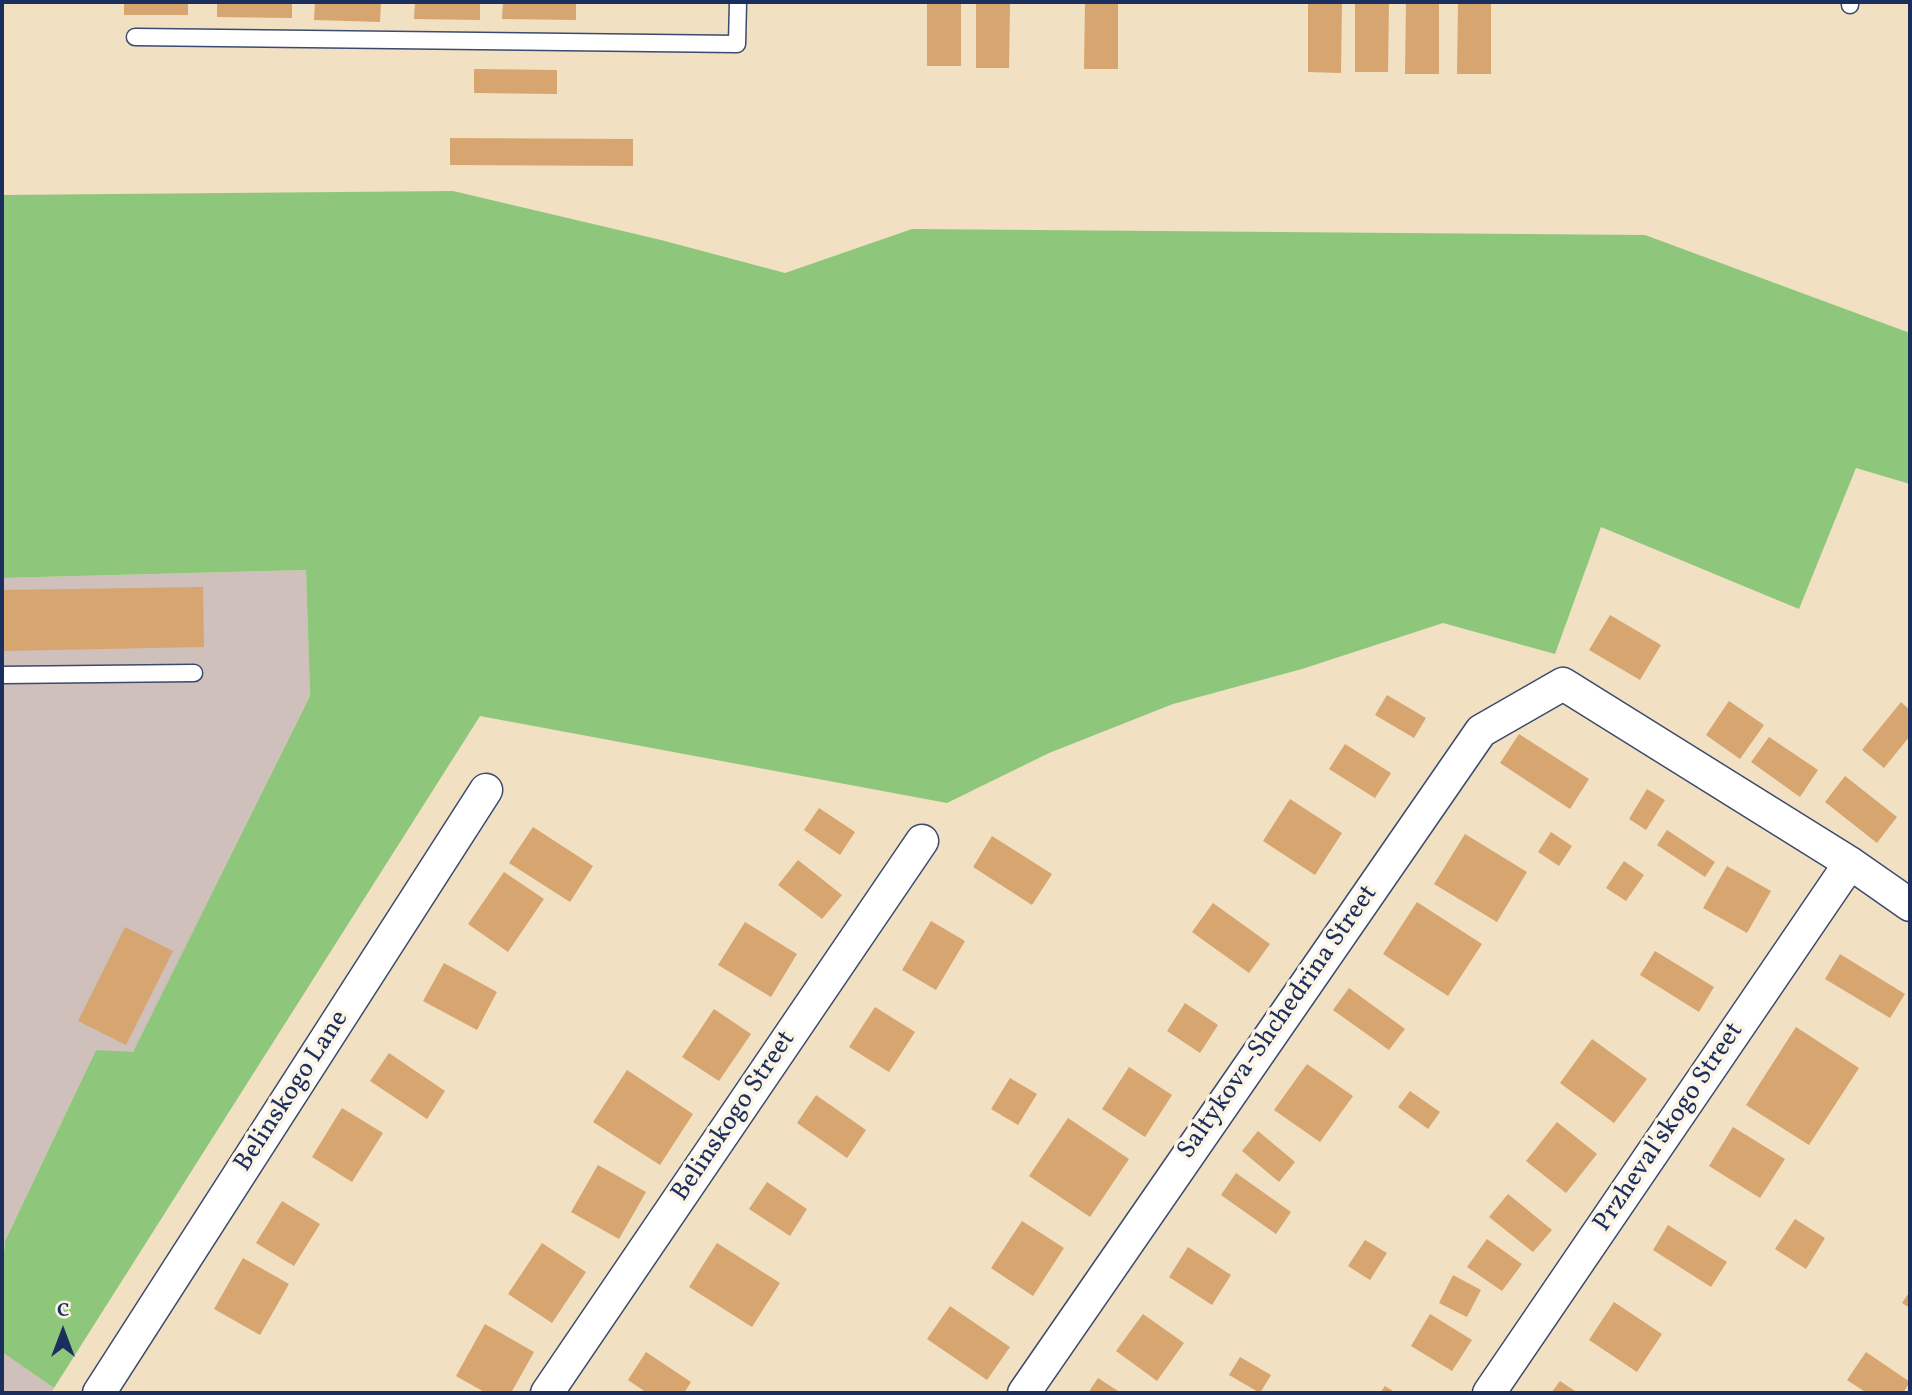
<!DOCTYPE html>
<meta charset="utf-8">
<style>
body{margin:0}
#map{position:relative;width:1912px;height:1395px;overflow:hidden;background:#f1e0c1;font-family:Vollkorn,serif}
canvas{display:block}
.frame{position:absolute;inset:0;border:4px solid #1b2f5e;pointer-events:none}
.north{position:absolute;left:28px;top:1297px;width:70px;height:70px;-webkit-text-stroke:5px #fcf5e5;paint-order:stroke;rotate:0deg;font-size:19px;font-weight:700;line-height:28px;text-align:center;color:#1b2f5e}
.north::after{content:'';display:block;margin:auto;width:24px;height:32px;background:#1b2f5e;clip-path:polygon(50% 0,100% 100%,50% 72%,0 100%)}
</style>
<div id="map">
<canvas width="1912" height="1395"></canvas>
<div class="frame"></div>
<div class="north">С</div>
</div>
<script>
const ctx = document.querySelector('canvas').getContext('2d');
ctx.lineJoin = 'round';
function fillPath(path, color) {
  ctx.fillStyle = color;
  ctx.fill(path, 'evenodd');
}
function trace(path, color, width, dash) {
  ctx.strokeStyle = color;
  ctx.lineWidth = width;
  ctx.lineCap = dash ? 'butt' : 'round';
  ctx.setLineDash(dash || []);
  ctx.stroke(path);
}
function drawText(font, color, halo, rows, align = 'center') {
  ctx.font = font + ' Vollkorn,serif';
  ctx.lineWidth = 7;
  ctx.setLineDash([]);
  ctx.textBaseline = 'middle';
  ctx.strokeStyle = halo;
  ctx.fillStyle = color;
  for (const [text, x, y, turn = 0] of rows) {
    ctx.save();
    ctx.translate(x, y);
    ctx.rotate((+turn || 0) * Math.PI / 180);
    ctx.textAlign = isNaN(turn) ? turn : align;
    if (halo) ctx.strokeText(text, 0, 0);
    ctx.fillText(text, 0, 0);
    ctx.restore();
  }
}
fillPath(new Path2D(`
 M306,570l4,126 -177,357 -37,-3 -91,191 -3,38v-701z
 M2,1352l52,36 -3,5h-49z`), '#cfc0bb');
fillPath(new Path2D(`
 M453,191l208,49 124,33 127,-44 733,6 265,98v151l-54,-16 -57,141 -198,-82 -46,127 -112,-31 -141,46 -129,35 -124,49 -102,50 -467,-87 -426,672 -52,-36v-73l3,-38 91,-191 37,2 177,-356 -4,-126 -304,8v-383z`), '#8ec77b');
fillPath(new Path2D(`
 M124,2h64v13h-64z
 M217,2h75v16l-75,-1z
 M315,2h66l-1,20 -66,-2z
 M415,2h65v18l-66,-1z
 M503,2h73v18l-74,-1z
 M927,2h34v64h-34z
 M976,2h34l-1,66h-33z
 M1085,2h33v67h-34z
 M1308,2h34l-1,71 -33,-1z
 M1355,2h34l-1,70h-33z
 M1406,2h33v72h-34z
 M1458,2h33v72h-34z
 M474,69l83,1v24l-83,-1z
 M450,138l183,1v27l-183,-1z
 M203,587l1,60 -202,4v-61z
 M1610,615l51,30 -21,35 -51,-30z
 M1387,695l39,23 -12,20 -39,-23z
 M1729,701l35,24 -24,34 -34,-24z
 M1901,702l9,8v26l-26,32 -22,-18z
 M1519,734l70,45 -19,30 -70,-46z
 M1769,737l49,33 -18,27 -49,-35z
 M1345,744l46,29 -16,25 -46,-29z
 M1845,776l52,41 -20,26 -52,-41z
 M1647,789l18,11 -19,30 -17,-11z
 M1290,799l52,34 -27,42 -52,-34z
 M819,808l36,24 -15,23 -36,-25z
 M533,827l60,39 -23,36 -61,-39z
 M1667,830l48,32 -10,15 -48,-32z
 M1551,832l21,14 -13,20 -21,-14z
 M1465,834l62,38 -30,50 -63,-38z
 M992,836l60,38 -20,31 -59,-38z
 M798,860l44,35 -20,24 -44,-34z
 M1624,861l20,14 -18,26 -20,-13z
 M1727,866l44,25 -24,42 -44,-25z
 M504,872l40,27 -36,53 -40,-28z
 M1417,902l65,42 -34,52 -65,-42z
 M1213,903l57,41 -21,29 -57,-41z
 M931,921l34,20 -29,49 -34,-20z
 M745,922l52,32 -26,43 -53,-32z
 M125,927l48,24 -47,94 -48,-24z
 M1655,951l59,36 -15,25 -59,-37z
 M1840,954l65,40 -15,24 -65,-39z
 M444,963l53,29 -20,38 -54,-29z
 M1349,988l56,41 -16,21 -56,-40z
 M1185,1003l33,22 -18,28 -33,-22z
 M875,1007l40,25 -26,40 -40,-25z
 M714,1009l37,25 -32,47 -37,-24z
 M1796,1027l63,41 -50,77 -63,-40z
 M1592,1039l55,40 -33,44 -54,-40z
 M389,1053l56,38 -18,28 -57,-38z
 M1307,1064l46,32 -33,46 -46,-32z
 M1129,1067l43,28 -27,42 -43,-28z
 M627,1070l66,44 -33,51 -67,-43z
 M1010,1078l27,16 -19,31 -27,-16z
 M1410,1091l30,21 -12,17 -30,-22z
 M816,1095l50,35 -19,28 -50,-35z
 M342,1108l41,25 -31,49 -40,-25z
 M1068,1118l61,41 -39,58 -61,-41z
 M1557,1122l40,32 -31,39 -40,-32z
 M1733,1127l52,32 -25,39 -51,-32z
 M1258,1131l37,31 -16,20 -37,-31z
 M598,1165l48,27 -27,47 -48,-27z
 M1236,1173l55,39 -15,22 -55,-39z
 M767,1182l40,27 -17,27 -41,-27z
 M1508,1194l44,36 -19,22 -44,-35z
 M282,1201l38,23 -26,42 -38,-23z
 M1795,1219l30,19 -19,31 -31,-20z
 M1022,1221l42,27 -31,48 -42,-28z
 M1668,1225l59,37 -16,25 -58,-37z
 M1487,1239l35,25 -20,27 -35,-24z
 M1365,1240l22,13 -17,27 -22,-14z
 M542,1243l44,29 -34,51 -44,-29z
 M717,1243l63,40 -28,44 -63,-40z
 M1188,1247l43,28 -19,30 -43,-28z
 M243,1258l46,26 -29,51 -46,-26z
 M1453,1275l28,15 -14,27 -28,-14z
 M1910,1291v17l-8,-5z
 M1614,1302l48,32 -25,38 -48,-32z
 M950,1306l60,41 -23,33 -60,-41z
 M1143,1314l41,29 -27,38 -41,-30z
 M1430,1314l42,26 -20,31 -41,-25z
 M485,1324l49,28 -23,41h-25l-30,-17z
 M646,1352l45,30 -7,11h-37l-19,-13z
 M1866,1352l44,30 -7,11h-36l-20,-13z
 M1240,1357l31,18 -11,18 -31,-18z
 M1098,1378l23,15h-33z
 M1560,1381l18,12h-27z
 M1385,1386l11,7h-16z`), '#d7a570');
const service = new Path2D(`
 M1850,2v3
 M135,37l602,7 1,-42
 M2,675l192,-2`);
const minor = new Path2D(`
 M99,1393l387,-603
 M547,1393l375,-552
 M1024,1393l457,-662 82,-47 287,179 60,42
 M1489,1393l361,-530`);
trace(service, '#3b4a6d', 19);
trace(minor, '#3b4a6d', 35);
trace(service, '#fff', 16);
trace(minor, '#fff', 32);
drawText('26px', '#1b2f5e', '#fcf5e5', [
 ["Saltykova-Shchedrina Street",1279,1023,-55],
 ["Belinskogo Lane",293,1092,-57],
 ["Belinskogo Street",735,1117,-56],
 ["Przheval'skogo Street",1670,1128,-56]
]);
</script>
